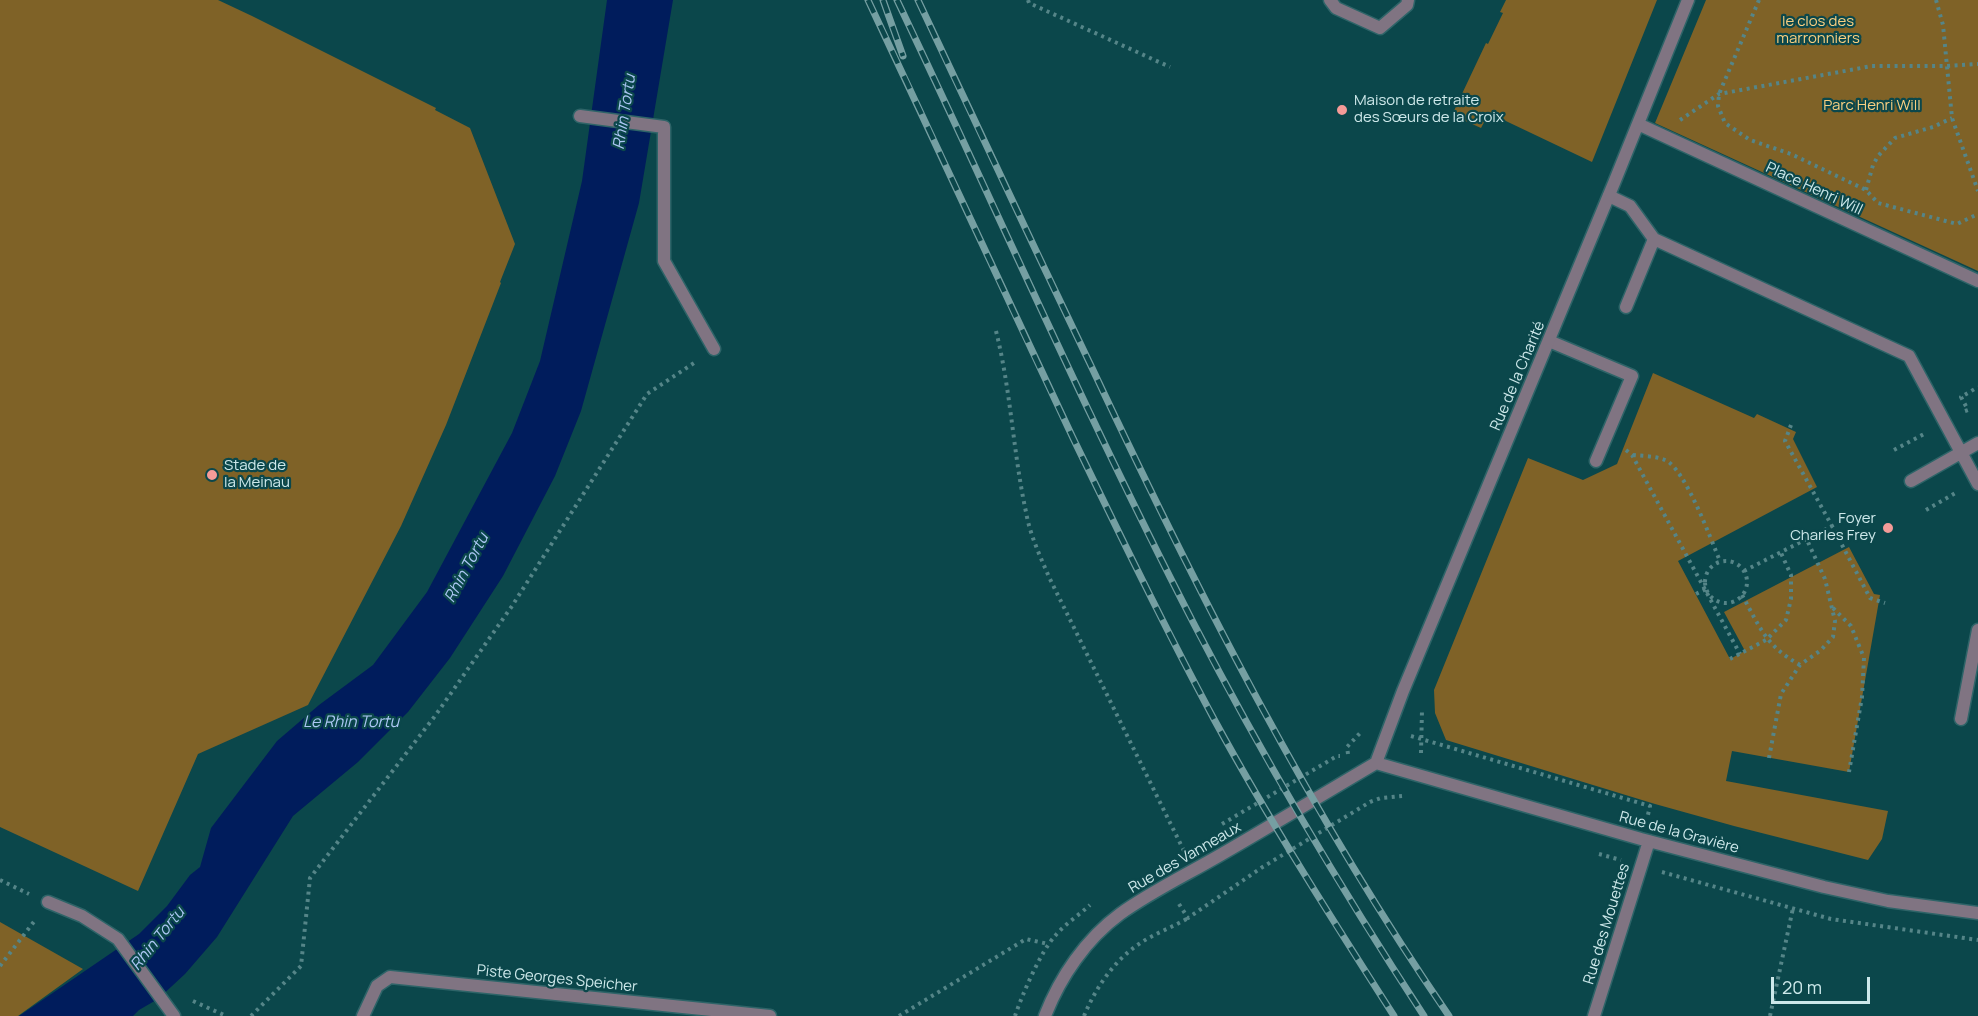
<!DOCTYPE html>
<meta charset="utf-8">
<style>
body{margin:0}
#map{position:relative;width:1978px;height:1016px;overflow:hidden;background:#0b474b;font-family:Manrope,sans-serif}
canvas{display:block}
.scale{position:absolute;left:1771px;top:977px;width:99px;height:27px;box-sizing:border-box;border:3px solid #cde8ea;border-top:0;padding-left:8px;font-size:18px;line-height:21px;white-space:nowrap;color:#cde8ea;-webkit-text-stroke:4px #0b474b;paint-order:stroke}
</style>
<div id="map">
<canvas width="1978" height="1016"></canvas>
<div class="scale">20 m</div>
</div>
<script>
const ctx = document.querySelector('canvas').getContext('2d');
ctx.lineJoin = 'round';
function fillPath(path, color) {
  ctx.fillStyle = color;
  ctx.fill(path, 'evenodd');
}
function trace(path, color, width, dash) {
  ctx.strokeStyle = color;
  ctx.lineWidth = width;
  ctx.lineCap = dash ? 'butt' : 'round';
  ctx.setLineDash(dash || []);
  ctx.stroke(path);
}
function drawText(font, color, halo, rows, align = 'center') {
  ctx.font = font + ' Manrope,sans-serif';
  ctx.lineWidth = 4.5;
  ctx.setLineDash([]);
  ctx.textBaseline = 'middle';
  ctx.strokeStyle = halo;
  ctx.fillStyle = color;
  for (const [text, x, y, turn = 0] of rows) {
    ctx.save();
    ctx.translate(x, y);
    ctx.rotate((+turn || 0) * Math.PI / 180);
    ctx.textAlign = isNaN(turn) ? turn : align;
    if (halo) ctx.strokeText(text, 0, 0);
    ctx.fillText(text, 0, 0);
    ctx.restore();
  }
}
fillPath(new Path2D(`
 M0,0h218l34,16 184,92 -1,2 35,18 45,116 -15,38 1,1 -55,142 -45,101 -93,179 -110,49 -60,137 -138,-64z
 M1506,0h151l-65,162 -103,-49 -8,15 -29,-13 34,-72 2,1 15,-31 -3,-1z
 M1706,0h272v271l-323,-148z
 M1653,373l101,45 3,-4 39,18 -3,7 24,48 -139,74 52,98 15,-8 -21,-39 125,-65 25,47 6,1 -31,177 -117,-21 -6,30 162,30 -6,28 -14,21 -134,-34 -79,-22 -209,-64 -11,-27 -1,-23 94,-232 55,22 34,-16z
 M0,922l83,47 -65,47h-18z`), '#7f6227');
fillPath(new Path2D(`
 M607,0h66l-34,203 -58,208 -26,65 -52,100 -53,82 -42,54 -50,50 -65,54 -76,121 -32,37 -27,25 -19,11 -6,6h-114l120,-82 28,-28 23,-31 10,-8 11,-39 66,-87 42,-36 54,-40 54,-73 85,-159 28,-72 42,-180z`), '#001c5c');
const service = new Path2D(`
 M1330,0l6,8 44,20 27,-23 1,-5
 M580,116l84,11v134l50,88
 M1609,196l21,10 24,33 255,117 69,128
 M1626,307l28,-68
 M1549,341l83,35 -36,85
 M1911,481l67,-38
 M1961,719l17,-89
 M48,902l34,14 36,23 56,77
 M363,1016l14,-30 13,-9 380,39`);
const minor = new Path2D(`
 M1638,124l340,157
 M1376,763l27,-72 211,-508 74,-183
 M1376,763l265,76 183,48 64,14 90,12
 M1045,1016c15,-39 41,-77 75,-102 32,-23 68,-40 102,-60 52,-30 103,-61 154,-91
 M1594,1016l55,-175`);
trace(service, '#2e6468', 15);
trace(minor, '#2e6468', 15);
trace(new Path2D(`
 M1028,0l1,3 141,64
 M1759,0l-40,94 -1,12 7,17 25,17 41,14 75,36 12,13 79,21 21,-10
 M1936,0l7,25 9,93 26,73
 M1680,120l39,-26 153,-28h75l31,-2
 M1866,190l7,-25 5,-9 17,-18 38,-11 19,-9
 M996,331c15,60 17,121 30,181 4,23 14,44 23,65l135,274
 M1965,411l3,-1 -7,-13 17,-10
 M1791,425l-6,16 47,85
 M1626,450l6,5 108,199
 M1894,450l30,-16
 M1633,455c10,1 22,1 32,5 20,8 46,80 55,101
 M1926,510l31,-18
 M1705 582a21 21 0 1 1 42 0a21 21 0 1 1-42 0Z
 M1744,571l88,-45 38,72 15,5
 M1696,594l10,-5
 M1742,595c19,34 23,50 58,70
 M1833,608l18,18 13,32 -2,39 -13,75
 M1730,659l36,-19 20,-20 5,-21v-24l-10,-22
 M1411,736l239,70 -3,13
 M1421,753l1,-43
 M1348,754l-1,-7 14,-15
 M1769,758l12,-64 19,-29 21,-15 12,-13 2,-16 -10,-42 -18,-39
 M1222,824l115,-68h3
 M1599,854l22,6
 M1662,872l169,47 147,21
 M0,880l29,14
 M1179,904l9,14 73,-50 109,-66 11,-4 21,-2
 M0,966l36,-47
 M193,1001l33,15
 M251,1016l50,-50 9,-88 125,-162 77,-110 135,-212 50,-33
 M899,1016l127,-77 22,5
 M1015,1016c7,-21 26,-65 40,-80 10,-12 24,-21 35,-31
 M1084,1016c12,-29 31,-57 58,-74 14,-9 31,-15 46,-24
 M1770,1016l23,-108`), '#558588', 4, [3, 4.5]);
trace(service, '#807482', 12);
trace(minor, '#807482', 12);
const rail = new Path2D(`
 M868,0c69,146 136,292 205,438 46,95 92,190 142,283 55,101 117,198 179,295
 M883,0l20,56
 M897,0c99,208 191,419 297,624 70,135 147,265 230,392
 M918,0c58,124 116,247 175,370 105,223 216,442 356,646`);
trace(rail, '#759fa2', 7);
trace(rail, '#0b474b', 4.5, [14]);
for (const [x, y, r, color] of [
 [1342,110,6,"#f59b98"],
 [212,475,6,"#f59b98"],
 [1888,528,6,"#f59b98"]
]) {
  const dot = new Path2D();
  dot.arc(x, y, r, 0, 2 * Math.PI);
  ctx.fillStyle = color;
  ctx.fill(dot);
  trace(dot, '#0b474b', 2);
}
drawText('15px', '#f9cf81', '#0b474b', [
 ["le clos des",1818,22],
 ["marronniers",1818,39],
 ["Parc Henri Will",1872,106]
]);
drawText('15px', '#cde8ea', '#0b474b', [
 ["Maison de retraite",1354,101],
 ["des Sœurs de la Croix",1354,118],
 ["Stade de",224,466],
 ["la Meinau",224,483],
 ["Foyer",1876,519,"right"],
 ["Charles Frey",1876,536,"right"]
], 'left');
drawText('15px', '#cde8ea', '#0b474b', [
 ["Place Henri Will",1814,189,25],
 ["Rue de la Charité",1518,376,-67],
 ["Rue de la Gravière",1679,833,15],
 ["Rue des Vanneaux",1185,858,-30],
 ["Rue des Mouettes",1607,924,-73],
 ["Piste Georges Speicher",557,979,6]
]);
drawText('italic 16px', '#adc7f5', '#0b474b', [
 ["Rhin Tortu",625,112,-81],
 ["Rhin Tortu",467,568,-62],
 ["Le Rhin Tortu",351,723],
 ["Rhin Tortu",158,939,-51]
]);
</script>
